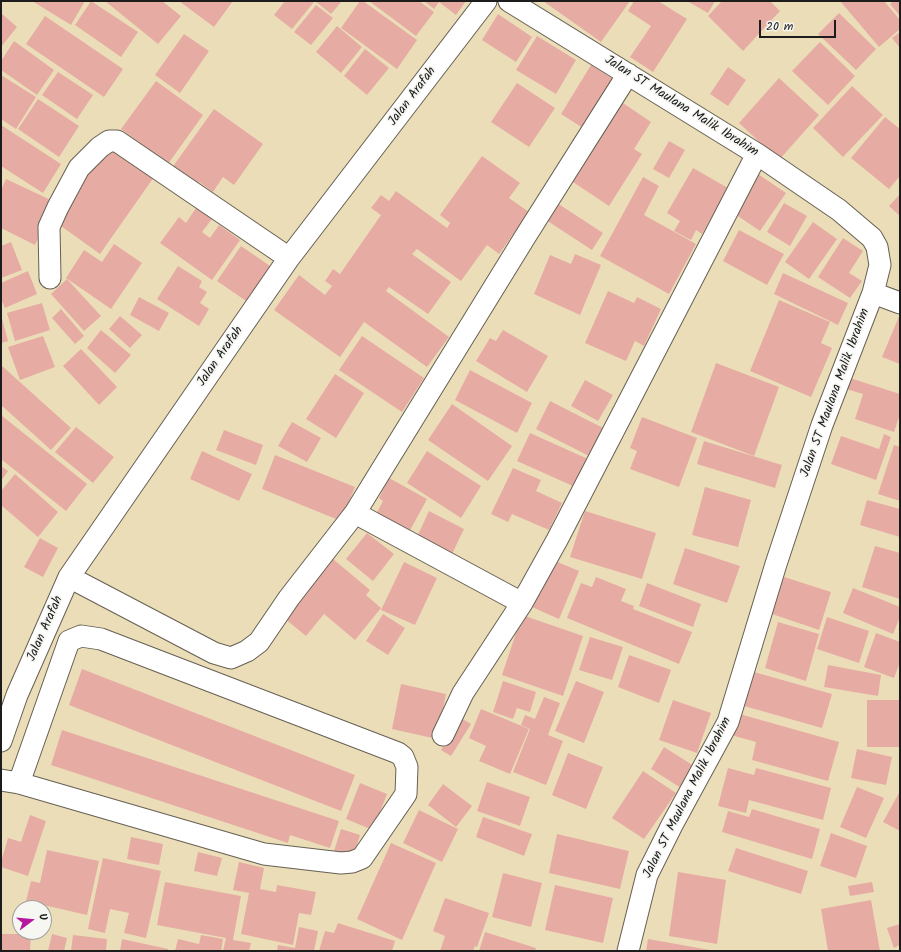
<!DOCTYPE html>
<style>
body{margin:0}
#map{position:relative;width:901px;height:952px;overflow:hidden;background:#ecddb9;font-family:Kalam,sans-serif}
canvas{display:block}
.frame{position:absolute;inset:0;border:2px solid #1c1c1c;pointer-events:none}
.north{position:absolute;left:12px;top:900px;width:40px;height:40px;box-sizing:border-box;background:#f6f6f2;border:1px solid #9f9f9c;border-radius:50%;rotate:74deg;font-size:11px;font-weight:700;line-height:16px;text-align:center;color:#1c1c1c}
.north::after{content:'';display:block;margin:auto;width:14px;height:18px;background:#b5179e;clip-path:polygon(50% 0,100% 100%,50% 72%,0 100%)}
.scale{position:absolute;left:759px;top:20px;width:77px;height:18px;box-sizing:border-box;border:2px solid #1c1c1c;border-top:0;padding-left:5px;font-size:12px;line-height:14px;white-space:nowrap;color:#1c1c1c;-webkit-text-stroke:3px #f6f6f2;paint-order:stroke}
</style>
<div id="map">
<canvas width="901" height="952"></canvas>
<div class="frame"></div>
<div class="north">U</div>
<div class="scale">20 m</div>
</div>
<script>
const ctx = document.querySelector('canvas').getContext('2d');
ctx.lineJoin = 'round';
function fillPath(path, color) {
  ctx.fillStyle = color;
  ctx.fill(path, 'evenodd');
}
function trace(path, color, width, dash) {
  ctx.strokeStyle = color;
  ctx.lineWidth = width;
  ctx.lineCap = dash ? 'butt' : 'round';
  ctx.setLineDash(dash || []);
  ctx.stroke(path);
}
function drawText(font, color, halo, rows, align = 'center') {
  ctx.font = font + ' Kalam,sans-serif';
  ctx.lineWidth = 3.5;
  ctx.setLineDash([]);
  ctx.textBaseline = 'middle';
  ctx.strokeStyle = halo;
  ctx.fillStyle = color;
  for (const [text, x, y, turn = 0] of rows) {
    ctx.save();
    ctx.translate(x, y);
    ctx.rotate((+turn || 0) * Math.PI / 180);
    ctx.textAlign = isNaN(turn) ? turn : align;
    if (halo) ctx.strokeText(text, 0, 0);
    ctx.fillText(text, 0, 0);
    ctx.restore();
  }
}
fillPath(new Path2D(`
 M32,1h53l-14,24z
 M91,1l47,31 -17,25 -46,-32z
 M105,1h57l19,15 -23,28z
 M179,1h54l-19,26z
 M285,1h28l1,1 -22,27 -18,-14z
 M315,1h27l-11,13z
 M360,1h3l54,39 -20,29 -56,-41z
 M369,1h50l15,11 -18,24z
 M424,1h42l-10,14 -17,-13 -5,7z
 M543,1h87l-29,41z
 M634,1h24l29,18 -34,53 -23,-15 21,-31 -23,-15z
 M687,1h28l-7,12z
 M722,1h48l10,10 -37,40 -35,-35z
 M840,1h44l16,19v9l-21,18z
 M893,1h7v15l-10,-12z
 M316,5l17,13 -22,27 -17,-13z
 M1,13l16,14 -16,20z
 M839,13l37,36 -20,21 -38,-36z
 M498,14l34,23 -16,25 -34,-22z
 M45,16l78,53 -19,28 -78,-53z
 M337,26l25,21 -21,26 -25,-21z
 M900,32v16l-8,-10z
 M184,34l25,17 -29,42 -25,-18z
 M537,36l39,24 -20,34 -40,-24z
 M14,41l40,29 -17,25 -36,-25v-9z
 M820,42l35,34 -27,29 -36,-34z
 M365,49l24,19 -22,27 -23,-19z
 M591,65l25,16 -30,49 -25,-16z
 M728,67l18,13 -18,26 -18,-12z
 M58,72l35,23 -16,24 -35,-24z
 M1,75l35,22 -20,32 -15,-10z
 M779,78l40,37 -40,45 -40,-37z
 M156,81l47,34 -35,49 -47,-35z
 M517,83l38,25 -26,39 -38,-25z
 M852,86l31,29 -40,42 -30,-29z
 M38,99l41,27 -20,31 -41,-28z
 M617,99l34,23 -17,27 8,5 -33,52 -42,-28z
 M214,109l49,35 -29,41 -11,-8 -10,15 -14,-10 -6,8 -24,-18z
 M885,117l15,12v47l-11,13 -38,-31z
 M1,125l60,39 -18,29 -42,-27z
 M669,141l16,9 -16,28 -16,-9z
 M108,144l46,33 -54,77 -46,-33z
 M482,156l38,27 -11,15 20,14 -30,42 -12,-9 -26,36 -44,-32 -5,5 39,28 -23,32 -39,-27 -3,4 63,46 -22,30 -63,-45 -24,35 -66,-47 25,-35 26,20 7,-9 -7,-5 8,-12 7,5 41,-59 -10,-7 10,-13 8,6 7,-10 51,37 3,-5 -10,-8z
 M693,168l35,20 -26,46 -6,-4 -5,10 -17,-9 6,-10 -13,-8z
 M758,174l28,19 -26,38 -28,-19z
 M643,177l16,9 -15,29 52,29 -27,50 -69,-38z
 M6,179l49,23 -20,43 -34,-17v-38z
 M900,194v22l-11,-10z
 M557,203l46,30 -11,17 -46,-30z
 M784,203l23,13 -17,30 -23,-14z
 M196,208l16,11 -10,13 8,6 9,-13 21,15 -28,40 -52,-37 19,-26 7,6z
 M813,222l24,17 -28,40 -24,-17z
 M739,230l45,24 -17,31 -44,-24z
 M843,238l20,13 -14,22 13,8 -12,17 -32,-21z
 M11,242l11,28 -21,8v-32z
 M114,244l28,19 -31,46 -45,-31 18,-28 18,12z
 M241,246l32,22 -24,35 -32,-22z
 M575,254l26,11 -21,50 -46,-21 16,-39 21,9z
 M178,266l24,15 -3,6 8,5 -7,11 9,6 -10,17 -42,-27z
 M28,271l9,23 -32,14 -4,-9v-16z
 M783,273l65,30 -10,22 -64,-31z
 M67,279l34,37 -17,15 -33,-37z
 M608,291l26,12 3,-6 24,12 -17,37 -9,-5 -9,20 -41,-18z
 M139,297l30,16 -10,18 -29,-16z
 M779,300l51,22 -9,21 11,5 -21,49 -61,-26z
 M42,303l8,27 -35,11 -8,-28z
 M61,309l23,27 -9,8 -23,-26z
 M900,314v50l-18,-7z
 M1,315l7,26 -7,2z
 M120,316l22,19 -12,13 -21,-19z
 M101,330l30,25 -16,18 -28,-25z
 M503,330l45,26 -21,36 -51,-31 14,-23 6,3z
 M43,336l12,31 -35,13 -12,-33z
 M362,336l62,42 -22,34 -63,-42z
 M81,349l36,38 -18,18 -36,-39z
 M716,363l63,24 -25,69 -63,-24z
 M1,365l70,63 -20,22 -50,-45z
 M470,370l62,33 -15,30 -62,-33z
 M335,374l29,19 -28,45 -30,-19z
 M850,378l50,16v20l-6,18 -39,-13 8,-25 -17,-5z
 M585,380l28,15 -15,26 -27,-15z
 M550,401l55,28 -14,28 -55,-28z
 M452,404l60,42 -24,35 -60,-41z
 M1,415l86,69 -21,27 -65,-52z
 M642,417l55,21 -18,49 -49,-18 7,-18 -7,-3z
 M292,422l29,16 -14,24 -29,-16z
 M76,427l38,30 -21,26 -38,-31z
 M224,430l39,15 -7,20 -40,-15z
 M530,433l58,26 -13,28 -58,-26z
 M884,434l7,3 -15,43 -45,-16 10,-28 38,13z
 M704,441l78,24 -7,23 -78,-24z
 M894,445l6,2v54l-22,-7z
 M202,451l50,23 -13,27 -49,-22z
 M427,451l54,35 -20,32 -54,-35z
 M275,455l80,32 -14,34 -79,-32z
 M1,466l7,5 -7,10z
 M513,468l28,12 -5,11 26,12 -13,27 -37,-16 -4,8 -17,-8z
 M15,474l43,38 -20,25 -37,-32v-14z
 M389,478l38,21 -20,37 -33,-18 9,-17 -4,-3z
 M705,487l46,13 -13,47 -46,-12z
 M867,500l33,9v28l-40,-12z
 M429,511l35,18 -13,27 -35,-17z
 M585,511l71,22 -14,46 -72,-22z
 M367,533l27,21 -21,27 -27,-22z
 M40,538l18,10 -15,29 -19,-10z
 M875,546l25,7v46l-38,-12z
 M685,548l55,18 -13,37 -54,-19z
 M333,559l37,31 -4,5 15,13 -26,32 -31,-26 -18,22 -22,-18z
 M553,560l26,11 -20,48 -27,-12z
 M404,562l33,16 -22,47 -34,-15z
 M778,575l53,17 -12,38 -53,-18z
 M596,577l30,12 -5,12 13,5 -1,3 59,23 -13,32 -112,-46 14,-35 11,4z
 M647,583l54,21 -8,23 -54,-21z
 M853,588l47,19v10l-7,17 -50,-21z
 M383,614l22,14 -17,27 -22,-14z
 M522,615l61,21 -20,60 -61,-21z
 M827,617l42,14 -10,32 -42,-14z
 M778,622l41,12 -13,47 -41,-13z
 M876,633l24,9v20l-6,16 -30,-11z
 M590,637l33,10 -11,33 -33,-10z
 M629,655l42,15 -12,33 -41,-16z
 M828,665l53,10 -3,21 -54,-9z
 M82,669l273,106 -14,36 -272,-106z
 M747,670l85,24 -10,34 -85,-24z
 M503,681l33,11 -6,20 -13,-4 -4,11 -20,-7z
 M576,681l28,11 -20,51 -29,-12z
 M401,684l45,10 -9,45 -45,-10z
 M544,697l16,6 -12,32 15,6 -17,44 -33,-13 17,-43 -9,-4 4,-10 10,4z
 M673,700l38,13 -14,40 -38,-13z
 M867,700h33v47h-33z
 M481,709l48,20 -19,45 -31,-13 7,-15 -17,-8z
 M736,713l103,29 -11,39 -76,-21 4,-18 -25,-7z
 M461,718l10,6 -20,32 -10,-6z
 M62,730l277,91 -9,27 -40,-13 -2,8 -237,-78z
 M664,747l30,19 -13,22 -30,-19z
 M857,749l35,8 -6,28 -35,-7z
 M568,753l35,14 -17,42 -34,-14z
 M728,768l26,7 2,-7 75,20 -8,32 -74,-20 -3,13 -28,-7z
 M643,771l33,22 -32,46 -32,-21z
 M487,782l43,15 -10,29 -43,-15z
 M360,783l27,11 -14,36 -27,-11z
 M443,784l29,22 -16,21 -28,-22z
 M857,787l27,11 -18,40 -26,-11z
 M900,791v40l-17,-9z
 M752,809l68,20 -8,30 -90,-27 6,-21 21,6z
 M419,810l39,19 -16,33 -39,-19z
 M30,815l16,6 -18,55 -27,-9v-5l7,-24 13,4z
 M483,817l49,17 -8,22 -48,-19z
 M341,829l19,6 -8,25 -19,-6z
 M831,833l36,13 -11,32 -36,-12z
 M557,834l72,17 -9,38 -71,-16z
 M131,837l32,7 -4,21 -32,-6z
 M391,843l45,20 -34,77 -45,-21z
 M736,848l72,23 -7,23 -73,-23z
 M47,850l52,11 -12,54 -61,-14 5,-20 9,2z
 M198,852l24,6 -5,18 -23,-5z
 M103,858l58,13 -15,67 -22,-5 5,-20 -19,-4 -5,24 -17,-4z
 M239,862l25,6 -4,21 16,3 1,-7 39,7 -5,23 -12,-2 -6,32 -52,-11 8,-41 -16,-3z
 M678,872l48,8 -9,64 -48,-8z
 M503,873l39,10 -11,44 -39,-10z
 M165,882l76,14 -8,44 18,3 -2,8h-26l3,-13 -69,-13z
 M872,882l2,10 -24,4 -2,-10z
 M555,885l58,13 -10,45 -58,-13z
 M445,898l44,15 -12,34 -2,-1 -2,5h-33l5,-15 -12,-5z
 M871,900l9,51h-52l-7,-42z
 M338,923l57,18 -3,10h-73l6,-20 9,2z
 M900,924v21l-6,3 -7,-20z
 M299,927l19,4 -4,20h-37l1,-6 17,3z
 M485,932l51,16 -1,3h-56z
 M1,934h30l-1,17h-29z
 M52,934l15,4 -3,13h-16z
 M73,935l34,4 -1,12h-35z
 M201,935l22,4 -2,12h-46l3,-12 21,5z
 M122,939l46,10v2h-48z
 M648,939l62,11v1h-64z`), '#e6aca3');
const street = new Path2D(`
 M509,1l248,153 82,56 33,28 5,9 3,18 -7,28 -51,132 -46,139 -48,158 -56,103 -25,50 -19,76
 M50,278l-1,-51 9,-20 21,-39 21,-21 9,-6h8l172,117
 M873,293l27,10
 M355,513l167,90
 M69,577l145,76 17,5 16,-7 12,-9 30,-44 66,-85 170,-276 103,-163
 M443,735l20,-42 59,-90 35,-63 200,-386
 M1,741l16,-46 52,-118 220,-319 197,-257
 M1,780l18,3 245,71 77,9 11,-1 10,-4 44,-64 1,-27 -4,-10 -5,-4 -297,-114 -20,-3 -12,5 -50,142`);
trace(street, '#656053', 23);
trace(street, '#fff', 21);
drawText('13px', '#1c1c1c', '#f6f6f2', [
 ["Jalan Arafah",413,97,-53],
 ["Jalan ST Maulana Malik Ibrahim",681,107,32],
 ["Jalan Arafah",221,357,-55],
 ["Jalan ST Maulana Malik Ibrahim",836,393,-70],
 ["Jalan Arafah",46,629,-66],
 ["Jalan ST Maulana Malik Ibrahim",688,798,-63]
]);
</script>
